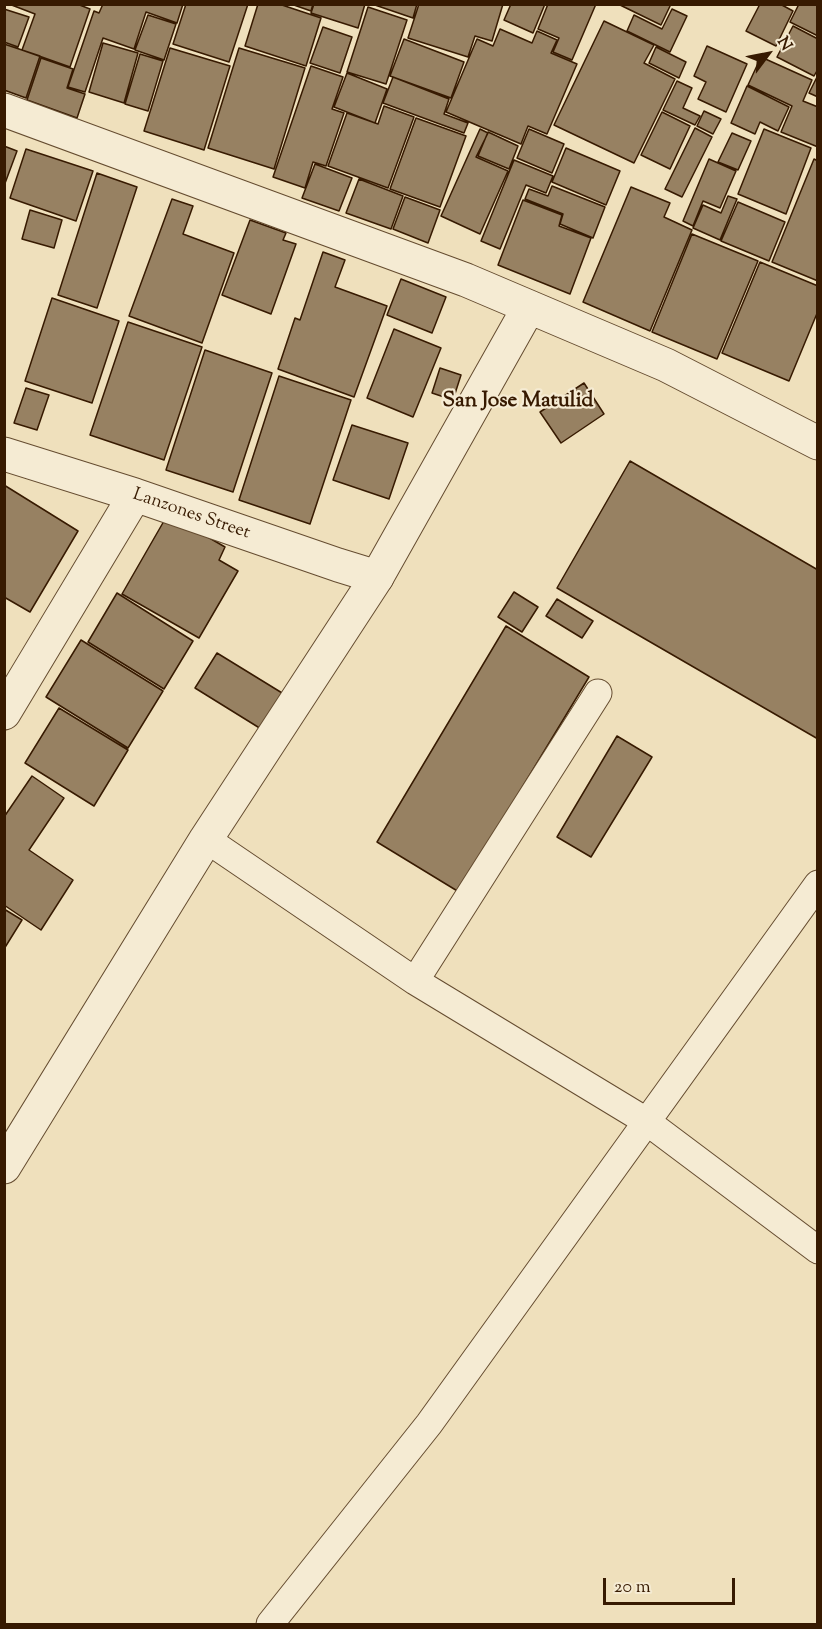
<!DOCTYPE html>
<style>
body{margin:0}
#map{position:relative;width:822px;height:1629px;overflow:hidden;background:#efe0bc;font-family:"Sorts Mill Goudy",serif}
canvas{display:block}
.frame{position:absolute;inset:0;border:6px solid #371a01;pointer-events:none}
.north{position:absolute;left:738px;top:24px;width:60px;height:60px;-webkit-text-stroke:4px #f5ebd3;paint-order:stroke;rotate:58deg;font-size:16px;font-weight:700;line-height:24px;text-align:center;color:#371a01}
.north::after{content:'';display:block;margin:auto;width:21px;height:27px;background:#371a01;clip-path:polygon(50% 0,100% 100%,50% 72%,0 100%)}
.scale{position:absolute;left:603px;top:1578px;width:132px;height:27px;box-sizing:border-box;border:3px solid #371a01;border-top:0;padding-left:8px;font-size:18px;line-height:21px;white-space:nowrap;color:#371a01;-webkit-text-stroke:4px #f5ebd3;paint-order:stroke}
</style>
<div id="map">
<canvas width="822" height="1629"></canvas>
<div class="frame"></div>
<div class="north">N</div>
<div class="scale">20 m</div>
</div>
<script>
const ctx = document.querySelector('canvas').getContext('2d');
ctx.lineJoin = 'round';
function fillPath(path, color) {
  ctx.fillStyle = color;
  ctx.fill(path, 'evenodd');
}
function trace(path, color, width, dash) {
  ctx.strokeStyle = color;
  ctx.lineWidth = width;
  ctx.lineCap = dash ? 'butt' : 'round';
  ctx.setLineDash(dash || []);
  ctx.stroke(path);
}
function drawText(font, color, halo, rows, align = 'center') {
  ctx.font = font + ' "Sorts Mill Goudy",serif';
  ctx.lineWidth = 4.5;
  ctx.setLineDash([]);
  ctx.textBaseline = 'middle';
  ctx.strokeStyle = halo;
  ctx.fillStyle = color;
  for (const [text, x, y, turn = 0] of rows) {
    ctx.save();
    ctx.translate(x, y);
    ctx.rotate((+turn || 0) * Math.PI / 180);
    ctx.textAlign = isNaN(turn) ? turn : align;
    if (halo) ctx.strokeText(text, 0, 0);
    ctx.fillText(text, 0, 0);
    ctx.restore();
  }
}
const building = new Path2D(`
 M9,4h68l13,5 -20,58 -48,-17 13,-36z
 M103,4h80l-6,19 -31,-11 -12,37 -31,-11 -18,54 -17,-5 26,-76 5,2z
 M186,4h62l-19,58 -56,-18z
 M258,4h21l42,14 -15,48 -61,-20z
 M291,4h22l-2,7z
 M314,4h51l-7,24 -47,-15z
 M372,4h45l-4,14z
 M419,4h84l-11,37 -17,-5 -7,21 -60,-19z
 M511,4h34l-12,29 -29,-13z
 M548,4h48l-24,56 -19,-8 6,-14 -21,-9z
 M618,4h53l-10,21z
 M760,4h20l13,7 -17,35 -30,-15z
 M799,4h19v32l-28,-14z
 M368,7l39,13 -21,64 -39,-12z
 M4,9l25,8 -11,30 -14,-5z
 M672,9l15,7 -17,36 -43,-21 7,-16 28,14z
 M148,15l28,9 -12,36 -29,-10z
 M604,21l50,24 -10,18 31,16 -41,84 -80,-38z
 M793,26l25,13v30l-4,7 -37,-19z
 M323,27l29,10 -12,36 -30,-10z
 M500,29l32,14 5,-12 20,9 -6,13 26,11 -30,70 -19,-8 -7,18 -75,-32 31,-73 16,7z
 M404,39l60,23 -13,36 -61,-22z
 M103,43l35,10 -14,50 -35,-11z
 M4,44l36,12 -14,42 -22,-8z
 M707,46l40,18 -21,48 -28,-13 8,-17 -12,-6z
 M656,47l30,15 -7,16 -30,-15z
 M170,48l60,18 -26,84 -60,-19z
 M239,48l66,20 -31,101 -66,-21z
 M140,54l23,7 -15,50 -23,-7z
 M761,57l51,23 -9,21 15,6v40l-37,-15 11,-26 -44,-21z
 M41,58l32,11 -6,19 18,6 -8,24 -50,-18z
 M311,66l32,11 -11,32 12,4 -18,53 -13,-4 -8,26 -32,-11z
 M347,73l40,16 -12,34 -41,-16z
 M818,75v22l-9,-4z
 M393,77l56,22 -5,15 24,9 -4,10 -81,-30z
 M677,81l15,7 -9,20 17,8 -5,9 -32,-15z
 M747,86l42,21 -11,24 -18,-9 -5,12 -24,-11z
 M384,106l30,11 -26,71 -60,-22 19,-53 31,11z
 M704,111l17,8 -8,15 -16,-8z
 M662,112l28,14 -20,43 -29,-14z
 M416,118l50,18 -26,71 -50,-18z
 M695,128l17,9 -30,60 -17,-8z
 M480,129l8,4 -12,24 32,14 -28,63 -39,-18z
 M529,129l35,15 -12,29 -35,-15z
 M764,129l47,19 -25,66 -48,-20z
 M488,132l30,14 -9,23 -31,-13z
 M732,133l19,8 -13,29 -20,-8z
 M4,146l13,5 -13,35z
 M566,148l54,23 -14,34 -54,-23z
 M26,149l67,22 -17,50 -66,-23z
 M709,159l27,12 -16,37 -17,-7 -10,25 -10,-5z
 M814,159l4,2v120l-46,-19z
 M514,160l39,16 -7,17 -20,-8 -26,64 -19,-8z
 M315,164l37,14 -13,33 -37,-13z
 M97,173l40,14 -40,121 -39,-13z
 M359,179l44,17 -12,33 -45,-16z
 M552,186l53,21 -12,31 -33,-14 3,-10 -38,-15 4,-10 19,7z
 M631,187l39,16 -6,14 28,13 -42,101 -67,-29z
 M728,196l9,3 -17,41 -27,-12 10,-23 18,8z
 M405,197l35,13 -12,33 -35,-14z
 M172,199l21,7 -10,28 51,19 -32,90 -73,-27z
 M523,200l39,15 -3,11 32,12 -21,56 -72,-29z
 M738,202l47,20 -16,39 -48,-20z
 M30,210l32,10 -8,28 -32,-9z
 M250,220l36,13 -3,7 13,4 -25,70 -49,-19z
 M692,234l66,27 -41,98 -65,-27z
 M323,252l22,8 -10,27 52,19 -33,91 -76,-28 17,-51 5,2z
 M760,262l58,24v25l-29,70 -67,-28z
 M401,279l45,18 -14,36 -45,-18z
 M52,298l67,23 -27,82 -67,-22z
 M128,322l74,25 -38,113 -74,-25z
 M394,329l47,19 -28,69 -46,-19z
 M205,350l67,23 -39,119 -67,-22z
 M440,368l21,7 -8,25 -21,-7z
 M279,376l72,24 -41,124 -71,-24z
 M584,383l20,31 -43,29 -21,-31z
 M26,388l23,7 -12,35 -23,-7z
 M352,425l56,18 -19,56 -56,-19z
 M630,461l188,109v169l-261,-151z
 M4,485l74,46 -48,81 -26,-15z
 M168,514l57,33 -6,13 19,11 -39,67 -77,-44z
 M514,592l24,15 -16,25 -24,-15z
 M117,593l76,48 -29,48 -76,-47z
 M557,599l36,22 -11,17 -36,-22z
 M506,626l83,51 -130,215 -82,-50z
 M81,640l82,51 -35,57 -82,-51z
 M217,653l70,43 -21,36 -71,-44z
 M59,708l69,42 -34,56 -69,-43z
 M617,736l35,21 -61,100 -34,-20z
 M32,776l32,22 -35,52 44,30 -32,50 -37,-25v-88z
 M4,909l18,11 -18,29z`);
fillPath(building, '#978162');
trace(building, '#371a01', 1.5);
const service = new Path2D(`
 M206,839l209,142 231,140 172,129
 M415,981l183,-288
 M270,1624l159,-200 389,-540`);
const minor = new Path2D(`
 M4,454l131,41 203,70 39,12
 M4,713l131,-218`);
const tertiary = new Path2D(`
 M4,110l462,170 200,85 152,78
 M4,1167l202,-328 171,-262 152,-270`);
trace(service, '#654c30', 29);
trace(minor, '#654c30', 35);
trace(tertiary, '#654c30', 35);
trace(service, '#f5ebd3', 27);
trace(minor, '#f5ebd3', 33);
trace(tertiary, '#f5ebd3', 33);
drawText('18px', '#371a01', '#f5ebd3', [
 ["Lanzones Street",191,515,19]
]);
drawText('bold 21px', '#371a01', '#f5ebd3', [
 ["San Jose Matulid",518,402]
]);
</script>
